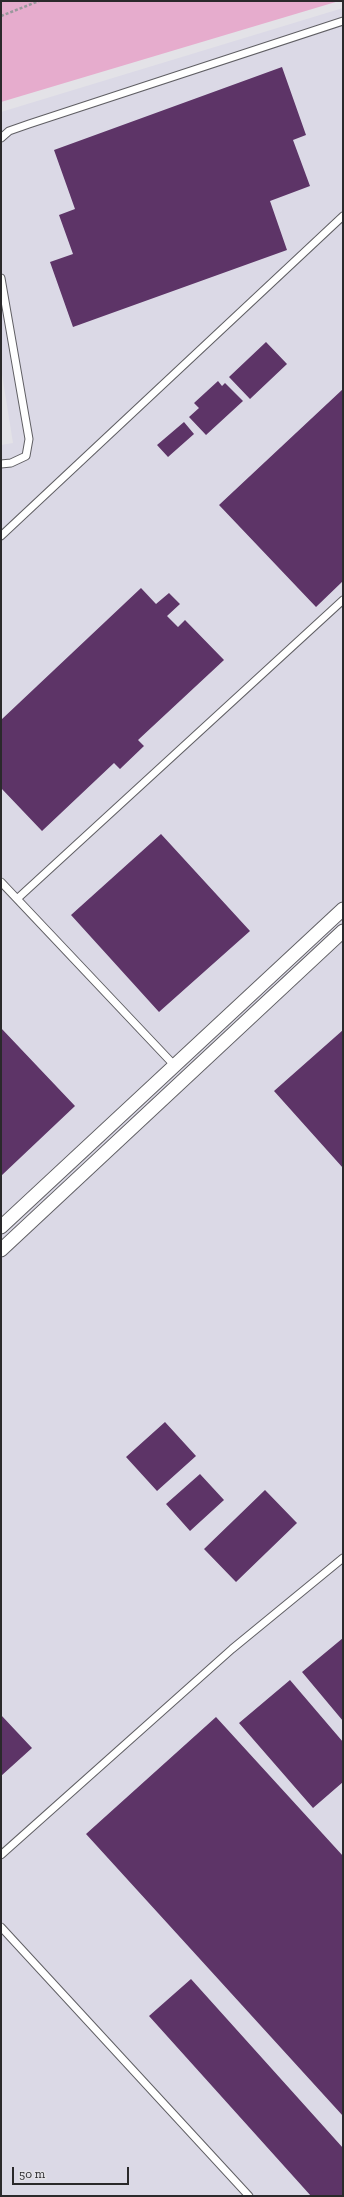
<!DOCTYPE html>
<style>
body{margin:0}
#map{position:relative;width:344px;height:2197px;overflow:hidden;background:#e3e2e7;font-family:"Zilla Slab",serif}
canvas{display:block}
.frame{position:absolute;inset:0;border:2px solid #2a292b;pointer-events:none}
.scale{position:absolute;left:12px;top:2167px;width:117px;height:18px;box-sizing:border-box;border:2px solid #2a292b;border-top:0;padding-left:5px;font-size:12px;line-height:14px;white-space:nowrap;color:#2a292b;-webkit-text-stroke:3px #e3e2e7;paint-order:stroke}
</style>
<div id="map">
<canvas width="344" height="2197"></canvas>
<div class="frame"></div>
<div class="scale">50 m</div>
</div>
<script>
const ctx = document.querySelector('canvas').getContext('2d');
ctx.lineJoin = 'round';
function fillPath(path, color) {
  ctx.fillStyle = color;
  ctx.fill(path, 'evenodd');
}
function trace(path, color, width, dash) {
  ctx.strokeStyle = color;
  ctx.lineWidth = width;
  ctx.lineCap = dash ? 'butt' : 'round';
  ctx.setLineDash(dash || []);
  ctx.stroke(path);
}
fillPath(new Path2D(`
 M343,8v2188h-342v-1751l12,-2 -12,-75v-256z`), '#dbd9e6');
fillPath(new Path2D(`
 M1,1h338l-338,101z`), '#e6accd');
fillPath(new Path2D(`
 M282,67l24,68 -13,5 17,46 -40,15 17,49 -214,77 -23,-65 23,-8 -14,-39 16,-6 -21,-59z
 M266,342l21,22 -37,35 -21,-22z
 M218,381l4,5 3,-3 18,18 -37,34 -17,-18 10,-9 -5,-5z
 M343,389v192l-27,26 -97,-102z
 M184,422l10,12 -26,23 -11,-12z
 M141,588l15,16 13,-11 11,11 -13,12 11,11 7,-7 39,40 -86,80 6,6 -24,23 -6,-6 -72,68 -41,-43v-68z
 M161,834l89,97 -91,81 -88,-97z
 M1,1028l74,78 -74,70z
 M343,1030v138l-69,-77z
 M165,1422l31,34 -39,35 -31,-34z
 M200,1474l24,26 -34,31 -24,-27z
 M265,1490l32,33 -61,59 -32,-33z
 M343,1638v83l-41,-49z
 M290,1680l53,62v40l-30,26 -74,-85z
 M1,1715l31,33 -31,28z
 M216,1717l127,139v260l-257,-282z
 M191,1979l152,169v48h-32l-162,-180z`), '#5d3467');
const lane = new Path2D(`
 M1,138l8,-7 20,-7 314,-103
 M1,278l28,161 -3,17 -15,7 -10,1
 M1,536l342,-320
 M1,882l174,184
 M17,899l326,-299
 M1,1855l231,-206 111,-91
 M1,1927l248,269`);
const street = new Path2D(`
 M1,1227l342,-318
 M1,1250l342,-319`);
trace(lane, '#605f64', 9);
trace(street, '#605f64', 15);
trace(new Path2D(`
 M1,16l38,-15`), '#99989c', 2.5, [3, 2]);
trace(lane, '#fff', 7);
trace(street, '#fff', 13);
</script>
